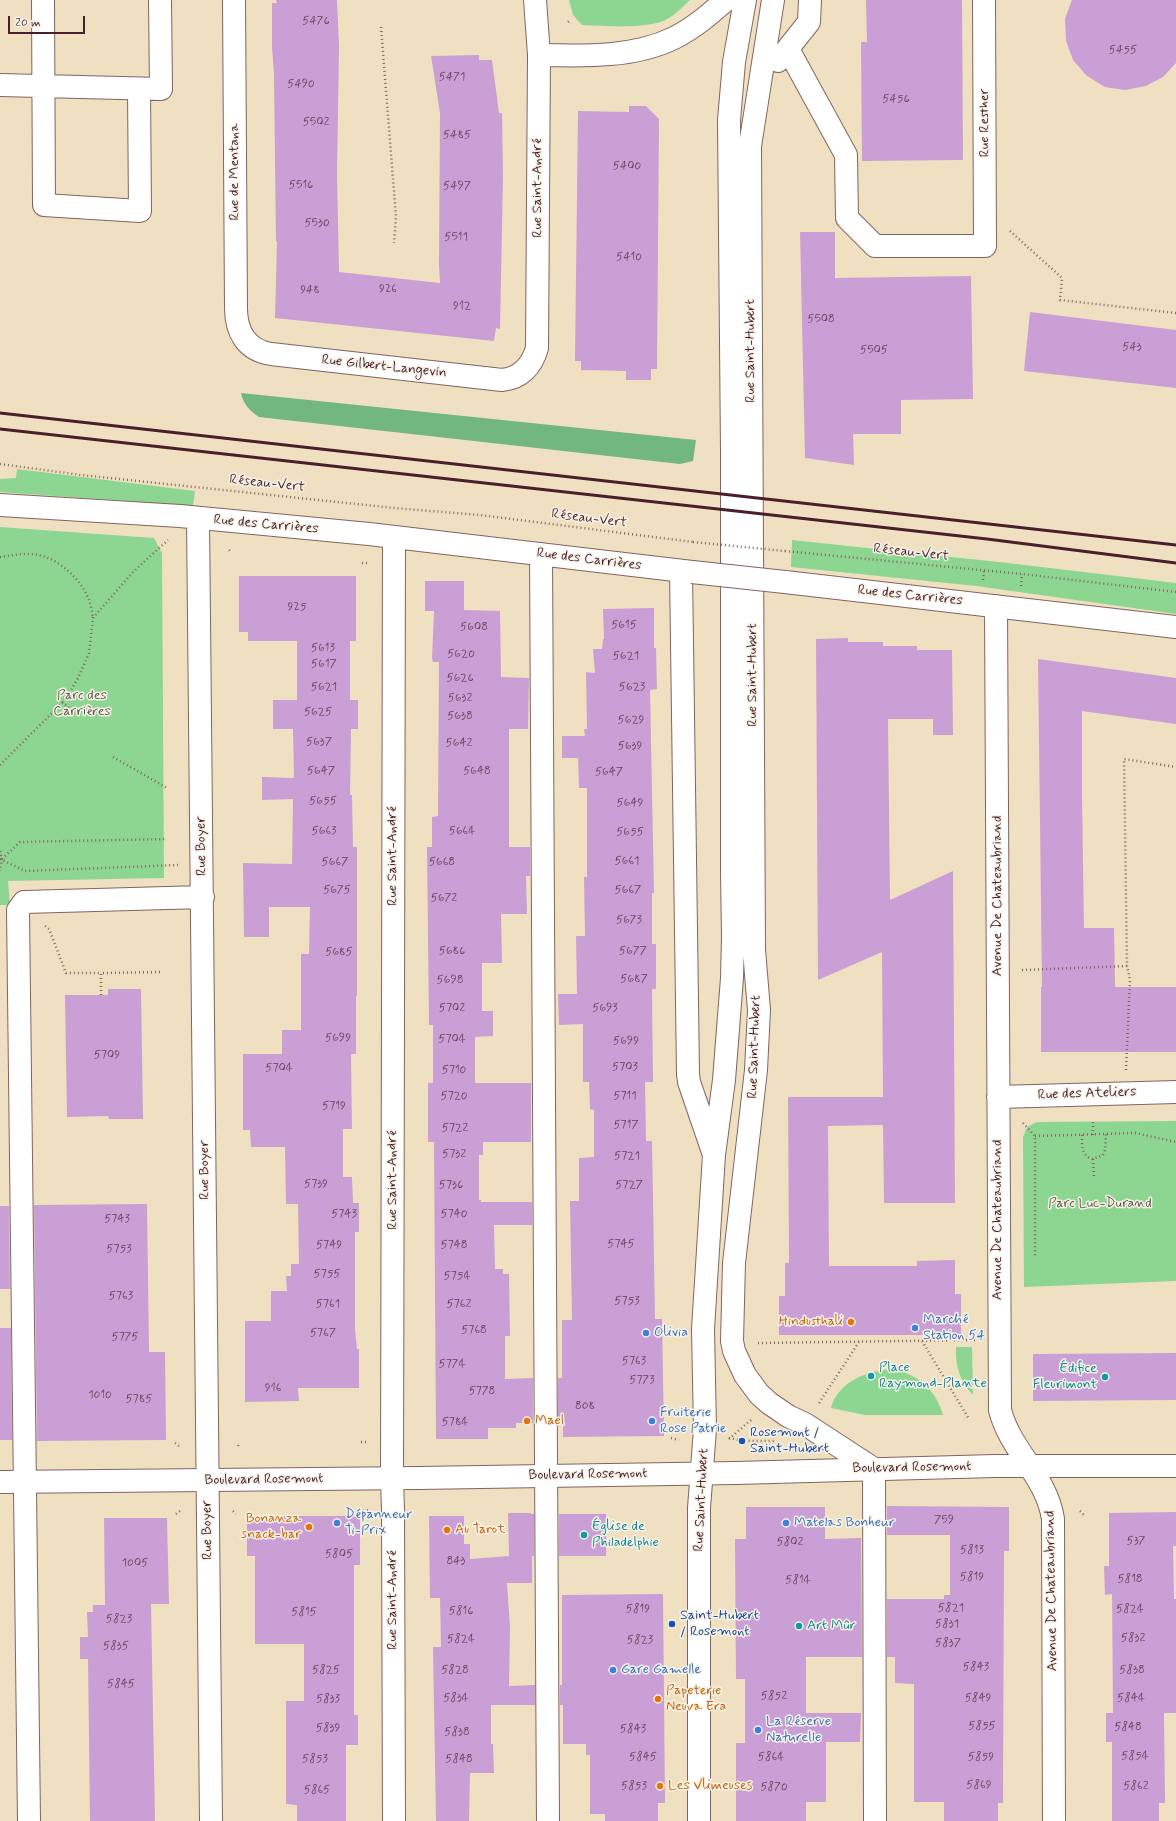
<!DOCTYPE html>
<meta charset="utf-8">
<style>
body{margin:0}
#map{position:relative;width:1176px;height:1821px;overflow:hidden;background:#f0e0c2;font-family:Mynerve,sans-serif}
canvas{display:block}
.scale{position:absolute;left:8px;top:16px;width:77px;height:18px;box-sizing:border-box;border:2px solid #4a1f2b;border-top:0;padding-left:5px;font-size:12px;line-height:14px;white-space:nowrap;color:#4a1f2b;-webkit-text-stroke:3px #f7f3e8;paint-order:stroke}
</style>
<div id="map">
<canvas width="1176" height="1821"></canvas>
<div class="scale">20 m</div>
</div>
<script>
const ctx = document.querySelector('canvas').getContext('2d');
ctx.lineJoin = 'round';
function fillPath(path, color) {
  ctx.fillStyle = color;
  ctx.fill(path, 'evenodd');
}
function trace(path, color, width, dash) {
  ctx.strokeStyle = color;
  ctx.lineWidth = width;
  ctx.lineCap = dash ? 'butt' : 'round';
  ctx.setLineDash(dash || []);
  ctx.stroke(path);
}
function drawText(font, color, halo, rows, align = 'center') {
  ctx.font = font + ' Mynerve,sans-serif';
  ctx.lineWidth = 3;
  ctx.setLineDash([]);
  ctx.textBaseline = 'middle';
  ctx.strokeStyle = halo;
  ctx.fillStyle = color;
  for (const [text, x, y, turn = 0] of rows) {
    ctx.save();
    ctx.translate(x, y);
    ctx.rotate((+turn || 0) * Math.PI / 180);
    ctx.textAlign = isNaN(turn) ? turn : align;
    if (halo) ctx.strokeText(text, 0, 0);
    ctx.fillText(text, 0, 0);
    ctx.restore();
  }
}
fillPath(new Path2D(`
 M569,0h121c-8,8 -17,17 -27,21 -22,8 -57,5 -81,4l-9,-10z
 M17,469l178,22 -2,15 -193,-14v-13l16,-1z
 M0,527l154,11 8,15 2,325 -156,3 2,24h-10z
 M792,540l216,23 168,20v31l-200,-28 -185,-19z
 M1176,1121v160l-152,6 -1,-150 4,-10 10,-5z
 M956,1347h16l1,48c-13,-13 -18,-29 -17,-48z
 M893,1369c26,6 43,21 50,46h-78l-34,-7c7,-27 38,-38 62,-39z`), '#8dd692');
fillPath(new Path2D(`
 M241,393l455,47 -3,21 -13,3 -421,-47c-9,-6 -16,-13 -18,-24z`), '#72b77c');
fillPath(new Path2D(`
 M276,0h61l2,46 -2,128 2,98 101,11 -1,-17 1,-153 -9,-57 48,-1v5h13l7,53h3l1,62 -3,154 -4,-1 -2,13 -219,-23 2,-77 -1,1 -2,-168 -2,-27v-44h5z
 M866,0h96l1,160 -101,1 -1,-119h6z
 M1072,0h104v63l-13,14 -17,9 -21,4 -20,-3 -18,-11 -14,-16 -7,-19 -1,-22z
 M629,106h17l13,13 -2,250h-6v11h-25v-9l-45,-1v-9h-6l3,-250 51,1z
 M800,232h35v46l136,-2 2,123 -72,1v34h-48l1,31 -49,-7z
 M1030,312l146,18v58l-152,-17z
 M239,576h117v65h-6v59h8v29h-7l-1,66h2l1,52h4v149h-1v58h-5l1,75h-9v48h9l1,26h6v29h-4v97l2,20h2v39h-61l1,13 -54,1v-81h26v-30h16l-1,-15h5v-12h8l-1,-60h-12l-1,-57h-34l-1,-17h-7v-76h39v-24h19v-76h8l1,-47h-41v30h-25l-1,-74 49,1 1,-65 -31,1v-23l32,1 -1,-49h-20v-29h24v-59h-49v-9h-9z
 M425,581h39v29l36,1 1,66 28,1 -1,51h-19v118h21v29h-4l1,38h-26l1,49h-20v48h11v25l-18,1v46h56v59h-48v13h-4v45h2v2h51v23h-38l1,44h8v5h6l1,62h-5v43l28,-1v45h-17v5h-28v11h-52l-2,-297h-6v-59h5v-58h-4l-2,-178h5v-30l6,-1 1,-154h-6l-1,-3 2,-48h-9z
 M654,608v40h2l1,41 -7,1 4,203h-2v51h4v45h-4l1,93h-8l1,59h6l3,178h7l2,117 -101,1v-14h-5v-45h4v-58h10l-2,-119h9v-43l15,-1v-47l-4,-1 -1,-27h-6v-58l-24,1 -1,-31h19l-1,-58h9l-1,-59h3v-89h-8l-1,-30h-16v-22h23l-1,-7h3l-1,-57 9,1 -2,-24h9l1,-10h1l-1,-30z
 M848,638v4h35v4h34v4h35l1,85h-20v-16h-45l2,181 63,-29 2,332h-71l-1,-78 -55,1 1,140h88v-5l38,-1v34h6v41h-182v-39h6v-33h4l-1,-166h95l-1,-145 -64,28 -2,-341z
 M1038,659l138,19v46l-94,-13v86l2,131h30l1,59h61v65h-135v-65h1z
 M108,989h33l2,130h-34l-1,-3 -41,1 -2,-122h43z
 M147,1204l2,148h16l1,88 -129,1 -3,-236z
 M0,1206h9l1,83h-10z
 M0,1328h11l1,112h-12z
 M1176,1353v47l-143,1v-47z
 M887,1506l122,1v44h-5l-1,252h-5v18h-54v-19h-30v-118l-19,-1v-26h-8v-58h57v-4h6v-60h-63z
 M746,1507h79v32l36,-1 1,119h-56v56h55l-1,29h-34v60h-20v19h-70v-78h9v-64h-9l-1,-140h11z
 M1176,1512v34h-3l1,53h2v114h-12l1,90h-6v18h-47v-79h-6v-29h7l-1,-119 -7,1 -1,-29h5v-53z
 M508,1513h23v1h3v42h-2v27h-25l3,44 -1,59 26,-1v20h-44v39h2l1,29h-24l-1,48h-33l-3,-174h8l-1,-49h-10l-1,-82h35v28h6v15l39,-3z
 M559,1514h47v42h-47z
 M247,1516h113v49h-6v150h4v30h-12v76h-49v-16l-11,-1v-103h18v-57h-49v-88h-8z
 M104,1518h63l2,86h-18l4,217h-65l-2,-162h-8v-22h8l-1,-25h6v-7h12z
 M663,1594l2,209h-7v18h-53v-7h-15v-59h-4v-11h-23v-39h-3v-20h2v-90z`), '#c99fd6');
const minor = new Path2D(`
 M43,0l1,205 96,6 -1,-122
 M234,0l2,308c0,24 10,42 35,46l231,26c19,-2 30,-14 35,-32l2,-293 -4,-55
 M773,0l-23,146 4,804 5,60 -3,60 -22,193 -2,78 2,10 11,24 14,19 10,9 19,13 17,8 69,45 1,352
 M788,49l58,106 1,63 28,28h110l-1,-246
 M539,55c44,1 94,3 135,-17 20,-10 36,-24 52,-38
 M778,61l31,-39 1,-22
 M0,85l161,4 -1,-89
 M0,505l180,11 189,18 323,38
 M198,518l13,1303
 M541,554l7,1267
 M681,571l7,503 1,8 24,70
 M785,582l391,45
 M996,606l4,804c10,40 47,67 53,109l1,302
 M998,1097l178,-5
 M29,1821l-11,-911 6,-8 179,-5
 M394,1821l-1,-311 -1,-32 2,-940
 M699,1821v-313l6,-79 -2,-100 11,-174 10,-75 8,-102 1,-41 -1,-64v-420l-3,-333 5,-58 11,-62`);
const major = new Path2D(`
 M0,1482l418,-4 318,-5 259,-7h181`);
trace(minor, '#846360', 24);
trace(major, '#846360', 24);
trace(new Path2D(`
 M568,22l2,-2
 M381,27l15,190 -2,26
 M1010,231l52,47 -2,22 116,13
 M0,464l81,11 313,33 86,7 213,27
 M229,550l2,2
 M785,551l237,23 154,18
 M0,557c14,-2 29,-5 43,-1 19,6 39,25 46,44 2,5 3,12 4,18
 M362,563h8
 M983,580l1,-9
 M1021,586l1,-12
 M62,702l12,10
 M113,757l54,31
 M0,765l66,-66 12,-21 11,-25 4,-35 40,-46 35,-32
 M0,851l2,8 -2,12
 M0,859l25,12 153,-6
 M2,859l18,-17 147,-3
 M45,926l4,3 17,44h35
 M1022,970l105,-4
 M101,995v-22l59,-1
 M1126,1070l4,-90 -3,-14 -3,-207 52,8
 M1023,1123l12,13v120
 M1082,1135c0,11 -1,21 11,24l10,-4 2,-5 1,-16
 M1093,1135v-16
 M1035,1136l100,-3 41,9
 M1093,1159l1,18
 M922,1341l47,78
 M758,1343l217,-3
 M819,1403l40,-61
 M671,1438l8,2
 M729,1438l13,3h34
 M729,1439l22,-19
 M361,1442h8
 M175,1443l4,3
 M238,1446l1,-3
 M233,1511l3,3
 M363,1511l6,-1
 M1080,1511l4,4
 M176,1514l4,-3`), '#846360', 2.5, [1, 3]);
trace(minor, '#fff', 22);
trace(major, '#fff', 22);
trace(new Path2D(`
 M0,413l1176,132
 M0,429l987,110 189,24`), '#4a1f2b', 3);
const minorBridge = new Path2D(`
 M692,572l93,10`);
trace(minorBridge, '#846360', 24, []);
trace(new Path2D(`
 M693,542l92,9`), '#846360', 2.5, [1, 3]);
trace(minorBridge, '#fff', 22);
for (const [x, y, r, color] of [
 [851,1322,4,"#e8710a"],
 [915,1328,4,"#3f7fe0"],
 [646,1333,4,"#3f7fe0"],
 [871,1376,4,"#0f9aa8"],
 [1105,1377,4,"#0f9aa8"],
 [527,1421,4,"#e8710a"],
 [652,1421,4,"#3f7fe0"],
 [742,1441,4,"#1a4fb4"],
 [337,1523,4,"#3f7fe0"],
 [786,1523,4,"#3f7fe0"],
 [309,1527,4,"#e8710a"],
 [447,1530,4,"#e8710a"],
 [584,1535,4,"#0f9aa8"],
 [672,1624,4,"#1a4fb4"],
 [799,1626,4,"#0f9aa8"],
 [613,1670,4,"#3f7fe0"],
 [658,1699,4,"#e8710a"],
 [758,1730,4,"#3f7fe0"],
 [660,1786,4,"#e8710a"]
]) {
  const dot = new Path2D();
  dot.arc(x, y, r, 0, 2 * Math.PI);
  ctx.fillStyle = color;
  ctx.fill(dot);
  trace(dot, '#f7f3e8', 1.5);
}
drawText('12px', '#6a3f56', null, [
 ["5476",316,21],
 ["5455",1123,50],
 ["5471",452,77],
 ["5490",301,84],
 ["5456",896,99],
 ["5502",316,122],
 ["5485",457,135],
 ["5400",627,166],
 ["5516",301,185],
 ["5497",457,186],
 ["5530",317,223],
 ["5511",456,237],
 ["5410",629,257],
 ["926",388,289],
 ["948",310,290],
 ["912",462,306],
 ["5508",821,319],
 ["543",1132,347],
 ["5505",874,350],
 ["925",297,607],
 ["5615",624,625],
 ["5608",474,627],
 ["5613",323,648],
 ["5620",461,654],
 ["5621",626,656],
 ["5617",324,664],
 ["5626",460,678],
 ["5621",324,687],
 ["5623",632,687],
 ["5632",460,698],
 ["5625",318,712],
 ["5638",460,716],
 ["5629",631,720],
 ["5637",319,742],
 ["5642",459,743],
 ["5639",630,746],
 ["5647",321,771],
 ["5648",477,771],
 ["5647",609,772],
 ["5655",323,801],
 ["5649",630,803],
 ["5663",324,831],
 ["5664",462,831],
 ["5655",630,832],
 ["5661",627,861],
 ["5667",335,862],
 ["5668",442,862],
 ["5675",337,890],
 ["5667",628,890],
 ["5672",444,898],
 ["5673",629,920],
 ["5686",452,951],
 ["5677",633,951],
 ["5685",339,952],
 ["5687",634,979],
 ["5698",450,980],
 ["5702",452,1008],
 ["5693",605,1008],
 ["5699",338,1038],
 ["5704",452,1039],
 ["5699",626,1041],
 ["5709",107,1055],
 ["5703",625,1067],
 ["5704",279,1068],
 ["5710",454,1070],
 ["5720",454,1096],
 ["5711",625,1096],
 ["5719",334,1106],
 ["5717",626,1125],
 ["5722",455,1128],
 ["5732",454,1154],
 ["5721",627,1156],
 ["5739",316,1184],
 ["5736",451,1185],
 ["5727",629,1185],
 ["5743",344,1214],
 ["5740",454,1214],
 ["5743",117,1219],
 ["5745",621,1244],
 ["5749",329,1245],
 ["5748",454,1245],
 ["5753",119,1249],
 ["5755",327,1274],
 ["5754",457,1276],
 ["5763",121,1296],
 ["5753",627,1301],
 ["5761",328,1304],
 ["5762",459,1304],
 ["5768",474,1330],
 ["5767",323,1333],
 ["5775",125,1337],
 ["5763",634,1361],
 ["5774",452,1364],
 ["5773",642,1380],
 ["916",273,1388],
 ["5778",482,1391],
 ["1010",100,1395],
 ["5785",139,1399],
 ["808",585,1406],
 ["5784",455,1422],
 ["759",944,1520],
 ["537",1136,1541],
 ["5802",790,1542],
 ["5813",972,1550],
 ["5805",339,1554],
 ["843",456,1561],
 ["1005",135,1563],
 ["5819",972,1577],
 ["5818",1130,1579],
 ["5814",798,1580],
 ["5821",951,1608],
 ["5819",638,1609],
 ["5824",1130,1609],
 ["5816",461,1611],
 ["5815",304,1612],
 ["5823",119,1619],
 ["5831",947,1624],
 ["5832",1133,1638],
 ["5824",461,1639],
 ["5823",640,1640],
 ["5837",948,1643],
 ["5835",116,1646],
 ["5843",976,1667],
 ["5825",326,1670],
 ["5828",455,1670],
 ["5838",1132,1670],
 ["5845",121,1684],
 ["5852",774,1696],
 ["5834",456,1698],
 ["5849",978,1698],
 ["5844",1131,1698],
 ["5833",328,1699],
 ["5855",982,1726],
 ["5848",1128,1727],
 ["5839",328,1728],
 ["5843",633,1729],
 ["5838",457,1732],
 ["5854",1135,1756],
 ["5845",643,1757],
 ["5864",771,1757],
 ["5859",981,1757],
 ["5853",315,1759],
 ["5848",459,1759],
 ["5869",979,1785],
 ["5853",634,1786],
 ["5862",1136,1786],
 ["5870",774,1787],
 ["5865",317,1790]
]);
drawText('14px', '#4a1f2b', '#f7f3e8', [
 ["Rue Resther",985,123,-90],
 ["Rue de Mentana",235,172,-90],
 ["Rue Saint-André",538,188,-90],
 ["Rue Saint-Hubert",751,351,-90],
 ["Rue Gilbert-Langevin",384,367,6],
 ["Réseau-Vert",267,484,6],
 ["Réseau-Vert",589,519,7],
 ["Rue des Carrières",266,525,5],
 ["Réseau-Vert",911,553,6],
 ["Rue des Carrières",589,560,7],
 ["Rue des Carrières",910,596,6],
 ["Rue Saint-Hubert",753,675,-90],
 ["Rue Boyer",202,846,-91],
 ["Rue Saint-André",393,856,-90],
 ["Avenue De Chateaubriand",998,896,-90],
 ["Rue Saint-Hubert",755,1047,-88],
 ["Rue des Ateliers",1087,1094,-2],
 ["Rue Boyer",205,1170,-90],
 ["Rue Saint-André",393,1180,-90],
 ["Avenue De Chateaubriand",998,1220,-90],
 ["Boulevard Rosemont",912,1468,-1],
 ["Boulevard Rosemont",588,1475,-1],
 ["Boulevard Rosemont",264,1480,-1],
 ["Rue Saint-Hubert",702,1500,-87],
 ["Rue Boyer",208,1530,-91],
 ["Avenue De Chateaubriand",1052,1591,-91],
 ["Rue Saint-André",393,1600,-90]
]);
drawText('14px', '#5e564a', '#f7f3e8', [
 ["Parc des",82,696],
 ["Carrières",82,712],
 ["Parc Luc-Durand",1100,1204]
]);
drawText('14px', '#366cbe', '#f7f3e8', [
 ["Marché",923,1320],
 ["Station 54",923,1336],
 ["Olivia",654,1333],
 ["Fruiterie",660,1413],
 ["Rose Patrie",660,1429],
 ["Dépanneur",345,1515],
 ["Ti-Prix",345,1531],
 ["Matelas Bonheur",794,1523],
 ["Gare Gamelle",621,1670],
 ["La Réserve",766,1722],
 ["Naturelle",766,1738]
], 'left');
drawText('14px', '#c56008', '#f7f3e8', [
 ["Hindusthali",843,1322,"right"],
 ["Mael",535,1421],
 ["Bonanza",301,1519,"right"],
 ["snack-bar",301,1535,"right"],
 ["Au Tarot",455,1530],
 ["Papeterie",666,1691],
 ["Neuva Era",666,1707],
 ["Les Vlimeuses",668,1786]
], 'left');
drawText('14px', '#0d838f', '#f7f3e8', [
 ["Place",879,1368],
 ["Raymond-Plante",879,1384],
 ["Édifice",1097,1369,"right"],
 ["Fleurimont",1097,1385,"right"],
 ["Église de",592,1527],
 ["Philadelphie",592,1543],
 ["Art Mûr",807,1626]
], 'left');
drawText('14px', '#164399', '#f7f3e8', [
 ["Rosemont /",750,1433],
 ["Saint-Hubert",750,1449],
 ["Saint-Hubert",680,1616],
 ["/ Rosemont",680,1632]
], 'left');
</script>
